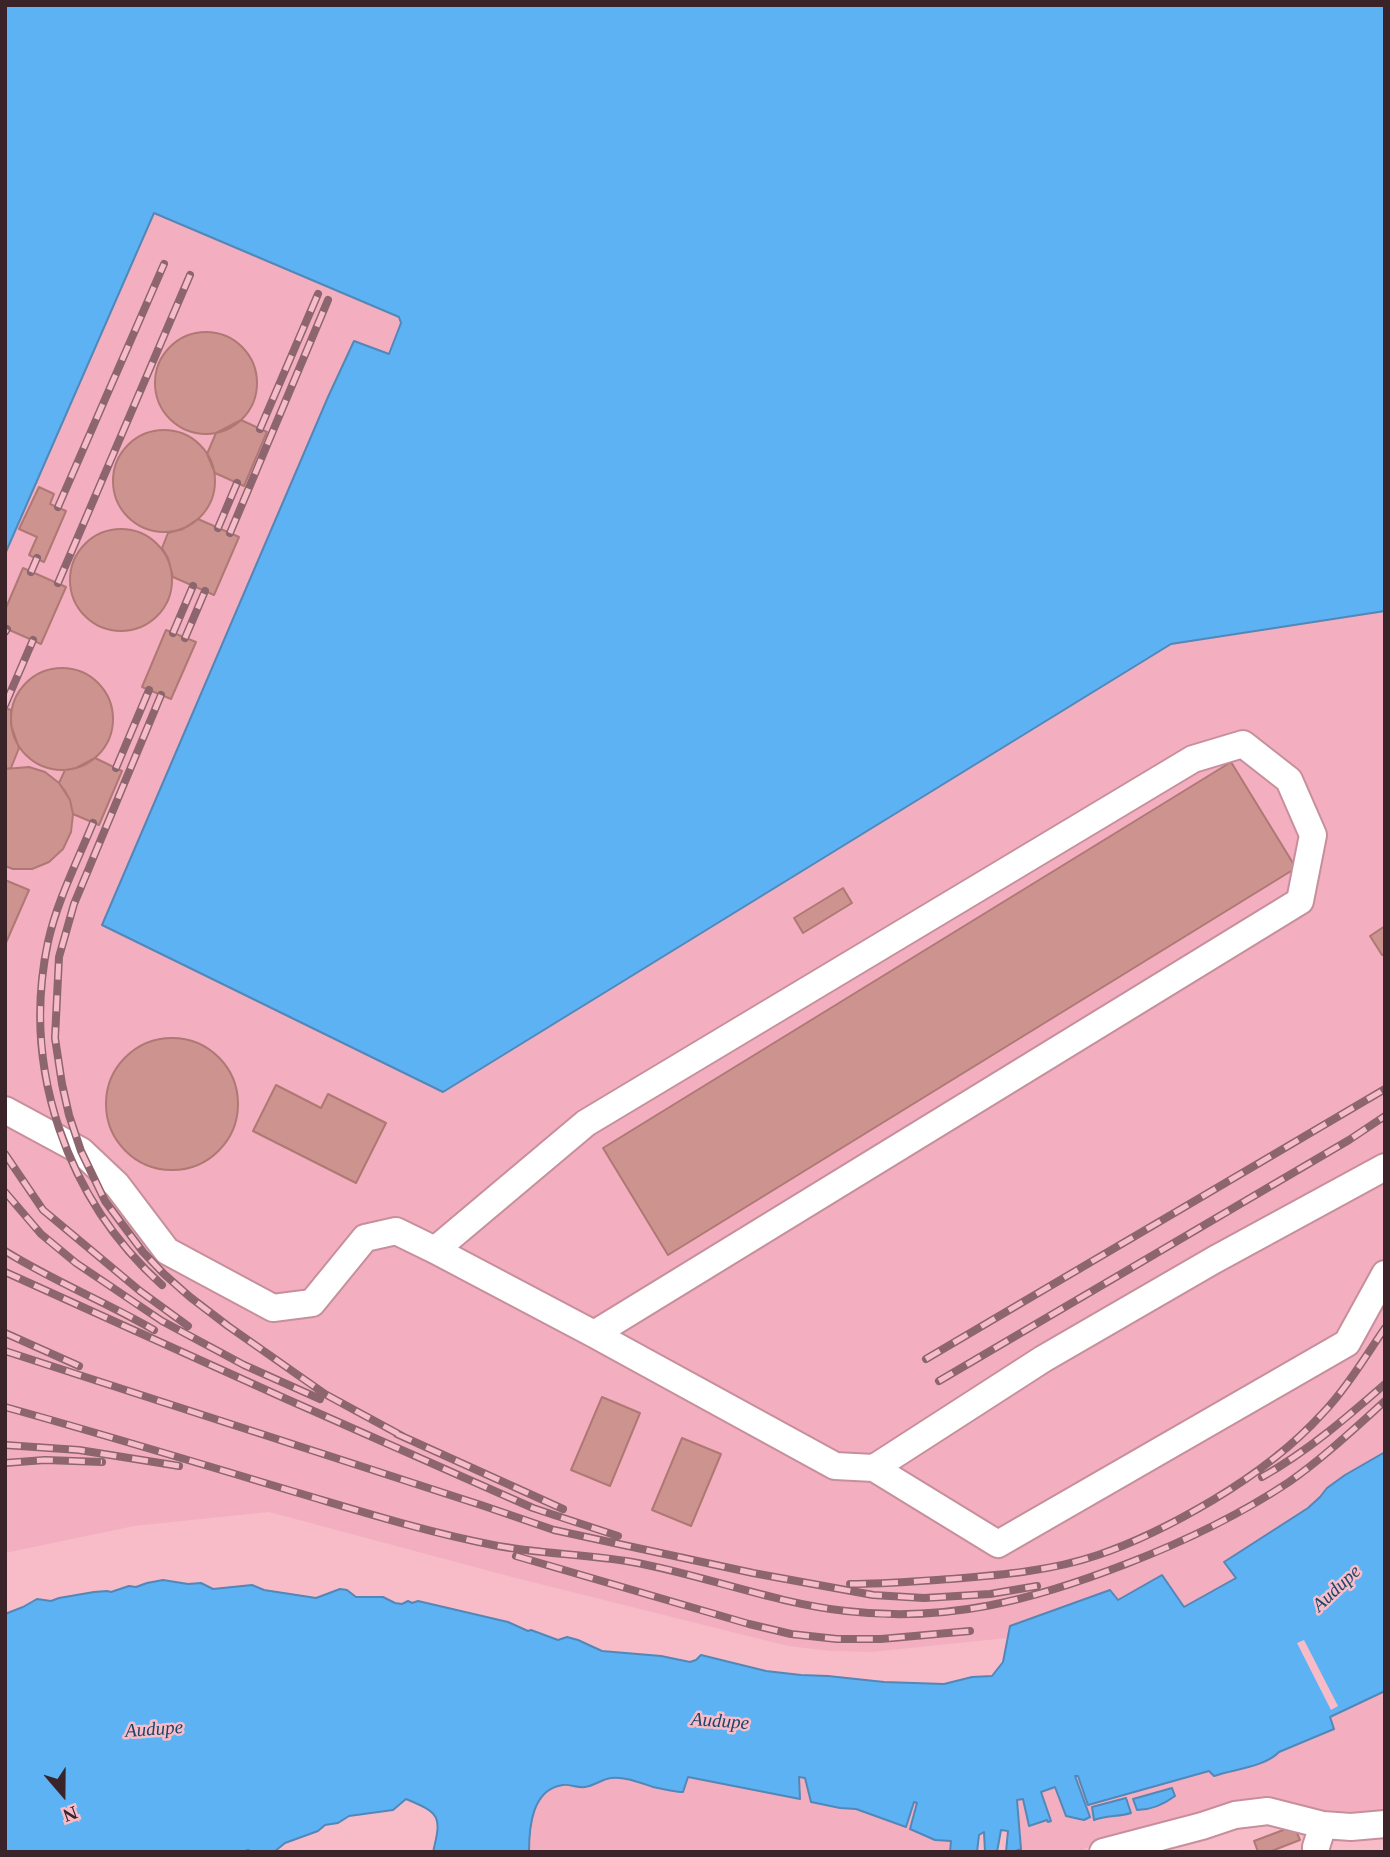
<!DOCTYPE html>
<style>
body{margin:0}
#map{position:relative;width:1390px;height:1857px;overflow:hidden;background:#f8bcc9;font-family:"Times New Roman",serif}
canvas{display:block}
.frame{position:absolute;inset:0;border:7px solid #3a2429;pointer-events:none}
.north{position:absolute;left:28px;top:1759px;width:70px;height:70px;-webkit-text-stroke:5px #f8bcc9;paint-order:stroke;rotate:160deg;font-size:19px;font-weight:700;line-height:28px;text-align:center;color:#3a2429}
.north::after{content:'';display:block;margin:auto;width:24px;height:32px;background:#3a2429;clip-path:polygon(50% 0,100% 100%,50% 72%,0 100%)}
</style>
<div id="map">
<canvas width="1390" height="1857"></canvas>
<div class="frame"></div>
<div class="north">N</div>
</div>
<script>
const ctx = document.querySelector('canvas').getContext('2d');
ctx.lineJoin = 'round';
function fillPath(path, color) {
  ctx.fillStyle = color;
  ctx.fill(path, 'evenodd');
}
function trace(path, color, width, dash) {
  ctx.strokeStyle = color;
  ctx.lineWidth = width;
  ctx.lineCap = dash ? 'butt' : 'round';
  ctx.setLineDash(dash || []);
  ctx.stroke(path);
}
function drawText(font, color, halo, rows, align = 'center') {
  ctx.font = font + ' "Times New Roman",serif';
  ctx.lineWidth = 5;
  ctx.setLineDash([]);
  ctx.textBaseline = 'middle';
  ctx.strokeStyle = halo;
  ctx.fillStyle = color;
  for (const [text, x, y, turn = 0] of rows) {
    ctx.save();
    ctx.translate(x, y);
    ctx.rotate((+turn || 0) * Math.PI / 180);
    ctx.textAlign = isNaN(turn) ? turn : align;
    if (halo) ctx.strokeText(text, 0, 0);
    ctx.fillText(text, 0, 0);
    ctx.restore();
  }
}
fillPath(new Path2D(`
 M154,213l245,105 2,5 -12,31 -35,-13 340,596 477,-293 214,-33v841l-40,23 -18,13 -7,9 -12,11 -84,54 12,16 -53,29 -22,-32 -43,26 -107,25 -3,12 -137,14 -41,-1 -42,-5 -276,-69 -243,-65 -135,14 -129,27v-999z
 M1385,1691v119l-16,3 -121,-8 -162,43 -6,4h-67l8,-3 -4,-48 6,-3 26,24 2,-1 -11,-29 15,-5 34,30 -14,-41 3,-1 10,29 121,-33 6,4 14,-5 13,-1 32,-12 5,-5 55,-24 -4,-11z
 M612,1777l71,14 5,-14 111,22 -1,-22h7l35,31 16,1 50,18 8,-26 4,2 -6,22 23,15 16,1 -1,11h-421v-19l8,-31 11,-12 16,-5 11,2h10z`), '#f3afbf');
const water = new Path2D(`
 M5,5h1380v606l-214,33 -728,448 -341,-167 226,-528 26,-56 35,13 12,-31 -2,-6 -245,-104 -149,341z
 M1385,1452v239l-55,26 4,12 -55,23c-14,15 -45,17 -65,24l-5,-5 -121,34 -10,-29h-3l15,41 -6,3 -18,-4 -11,-29 -14,5 10,29 -3,1 -1,-2 -18,6 -6,-27 -6,1 4,49 -8,3h-7l2,-21 -7,-1 -4,22h-12l-1,-20 -5,3 -2,17h-27l1,-11 -16,-1 -25,-11 7,-26 -3,-1 -8,25 -50,-18 -16,-1 -29,-6 -6,-24 -6,-1 1,22 -112,-22 -5,15h-3c-9,-1 -18,-3 -27,-5 -12,-4 -29,-11 -42,-9 -9,1 -17,8 -26,9 -8,1 -15,-3 -22,-2 -31,4 -34,42 -34,67h-96c9,-36 7,-39 -27,-53l-13,11 -44,6 -11,7 -13,2 -7,6 -33,12 -11,9h-22l-4,-2 -6,2h-237v-238l18,-7 14,-8 14,2 8,-3 35,-6 13,-1 4,1 18,-6 7,1 11,-4 16,-3 25,4 13,-1 12,6 39,-4 12,5 52,8 24,-9 7,1 9,7h27l12,6 7,1 6,-3 4,2 6,-2 90,21 20,9 3,-1 27,10 9,-3 11,3 24,11 59,5 29,6 6,-2 5,-5 65,16 35,4 27,1 56,6 60,2 28,-7 20,-1 11,-14 7,-36 100,-36 8,10 44,-25 22,32 52,-29 -12,-16 84,-54 12,-11 7,-9 18,-13z
 M1172,1788l3,8c-12,9 -23,14 -38,14l-4,-11z
 M1126,1798l5,15c-12,4 -25,2 -37,7l-2,-13z`);
fillPath(water, '#5db2f4');
trace(water, '#5287b7', 2);
fillPath(new Path2D(`
 M1304,1640l34,66 -7,4 -34,-67z`), '#f8bcc9');
const building = new Path2D(`
 M155 383a51 51 0 1 1 102 0a51 51 0 1 1-102 0Z
 M241,420l26,12 -23,54 -29,-13 -8,-19 9,-21z
 M113 481a51 51 0 1 1 102 0a51 51 0 1 1-102 0Z
 M39,487l15,7 -4,10 16,7 -22,51 -15,-7 8,-18 -18,-8z
 M198,519l41,18 -25,58 -41,-18 -5,-19 -6,-10 6,-15 15,-4z
 M70 580a51 51 0 1 1 102 0a51 51 0 1 1-102 0Z
 M23,568l43,19 -25,57 -36,-16v-18z
 M166,630l30,12 -25,57 -29,-12z
 M11 719a51 51 0 1 1 102 0a51 51 0 1 1-102 0Z
 M5,708l6,2v15l8,23 -8,20 -6,1z
 M95,758l27,13 -23,54 -26,-11 -3,-14 -11,-17 6,-13 11,-2z
 M1231,762l65,106 -628,387 -65,-107z
 M29,767l16,5 14,11 6,8 5,9 3,14 -2,18 -8,17 -14,13 -17,7h-19l-8,-3v-97z
 M5,880l24,10 -24,55z
 M843,888l9,15 -49,30 -9,-15z
 M1385,926v28l-3,1 -12,-19z
 M106 1104a66 66 0 1 1 132 0a66 66 0 1 1-132 0Z
 M276,1085l45,23 7,-14 58,29 -30,60 -103,-52z
 M602,1397l38,16 -30,73 -39,-16z
 M682,1438l39,16 -30,72 -39,-16z
 M1294,1826l6,14 -31,12h-11l-4,-11z`);
fillPath(building, '#cd948f');
trace(building, '#b07874', 2);
const minor = new Path2D(`
 M5,1110l76,41 36,34 50,66 106,57 39,-5 53,-65 31,-7 39,19 159,84 241,132 39,2 169,-109 171,-99 171,-93
 M435,1250l151,-127 607,-364 50,-15 46,36 24,55 -13,66 -706,433
 M874,1468l124,76 349,-201 38,-69
 M1103,1852l99,-26 33,-11 33,-4 55,14 28,2 34,-3
 M1316,1852v-5l7,-22`);
trace(minor, '#c78f9c', 30);
trace(minor, '#fff', 26);
const rail = new Path2D(`
 M260,429l58,-135
 M58,507l106,-243
 M218,528l19,-45
 M230,533l98,-233
 M31,572l6,-14
 M58,583l132,-308
 M5,632l2,-3
 M173,633l20,-47
 M185,638l20,-47
 M161,695l-87,209 -15,53 -4,81 7,46 7,31 12,36 24,50 38,51 21,22 26,23 38,29 97,68 79,43
 M5,705l28,-65
 M116,768l33,-78
 M93,823c-16,39 -36,78 -45,119 -27,126 19,258 114,343
 M5,1154l38,56 97,81 48,35
 M5,1192l36,42 35,29 86,58 82,44 76,34
 M5,1251c48,30 101,51 149,79
 M5,1272l279,126 249,110 85,28
 M5,1333l74,33
 M5,1351l479,155 70,24 199,43 120,22 51,3 66,-4 47,-8
 M926,1359l459,-270
 M939,1381l410,-241 36,-24
 M5,1407c97,27 193,56 290,85 65,19 131,40 198,53 46,9 93,9 139,17 72,13 141,41 214,49 101,12 187,-11 280,-47 57,-22 112,-48 163,-82 34,-24 65,-53 96,-81
 M397,1434l166,75
 M5,1445l74,5 100,16
 M5,1463l40,-3 57,2
 M1262,1477c46,-26 84,-59 123,-93
 M516,1556l233,68 42,10 46,5h44l89,-8
 M850,1584c34,0 67,-3 101,-5 50,-4 100,-8 147,-24 41,-14 78,-33 115,-55 40,-24 78,-52 109,-86 24,-25 43,-57 63,-86`);
trace(rail, '#8c656e', 8);
trace(rail, '#f8bcc9', 5, [16]);
drawText('italic 19px', '#184566', '#f8bcc9', [
 ["Audupe",1337,1589,-43],
 ["Audupe",720,1722,4],
 ["Audupe",154,1730,-4]
]);
</script>
